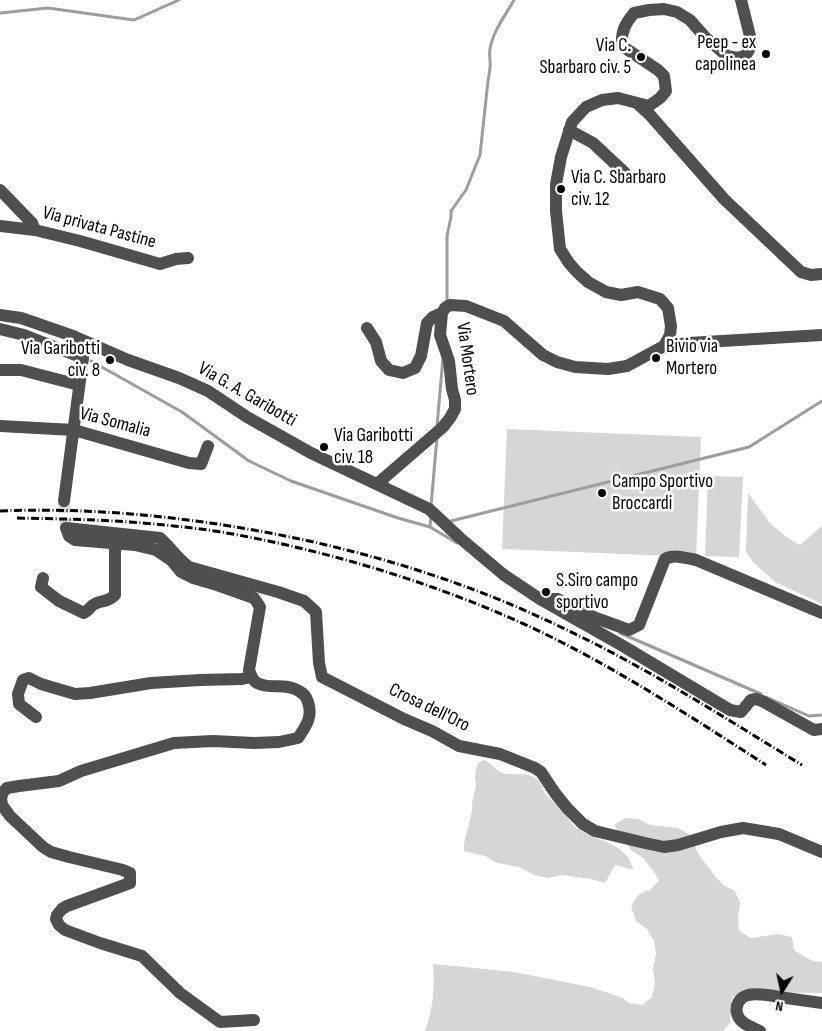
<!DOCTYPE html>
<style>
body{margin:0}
#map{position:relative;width:822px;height:1031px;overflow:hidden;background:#fff;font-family:"Sofia Sans Condensed",sans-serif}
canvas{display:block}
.north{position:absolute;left:757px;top:966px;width:50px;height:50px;-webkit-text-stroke:4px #fff;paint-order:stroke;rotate:190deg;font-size:14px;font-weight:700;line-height:20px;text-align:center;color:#000}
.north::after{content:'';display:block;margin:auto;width:18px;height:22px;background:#000;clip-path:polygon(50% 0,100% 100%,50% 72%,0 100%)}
</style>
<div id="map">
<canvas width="822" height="1031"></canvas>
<div class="north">N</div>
</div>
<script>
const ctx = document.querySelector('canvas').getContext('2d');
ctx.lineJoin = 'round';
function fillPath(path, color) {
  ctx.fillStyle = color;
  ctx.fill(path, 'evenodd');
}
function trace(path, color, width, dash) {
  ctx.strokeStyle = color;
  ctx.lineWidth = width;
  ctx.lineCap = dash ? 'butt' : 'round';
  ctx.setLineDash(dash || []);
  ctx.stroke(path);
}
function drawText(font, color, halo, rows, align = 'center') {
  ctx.font = font + ' "Sofia Sans Condensed",sans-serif';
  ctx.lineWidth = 5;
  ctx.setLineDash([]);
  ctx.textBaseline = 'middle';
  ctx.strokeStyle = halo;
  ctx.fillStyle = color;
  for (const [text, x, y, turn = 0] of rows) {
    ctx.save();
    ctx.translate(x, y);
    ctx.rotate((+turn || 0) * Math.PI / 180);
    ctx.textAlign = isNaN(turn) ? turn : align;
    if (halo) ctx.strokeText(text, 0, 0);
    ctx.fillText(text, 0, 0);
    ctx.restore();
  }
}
fillPath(new Path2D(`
 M507,429l194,8 -5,120 -194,-8z
 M708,476l35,1 -4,80 -34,-1z
 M748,493l22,30 18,15 12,7 22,-19v78l-47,-22 -21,-19 -8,-11z
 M485,760c7,4 11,11 18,13 10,3 22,-1 30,4 8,3 9,12 13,18 5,6 13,9 17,15 3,4 5,9 8,13 17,17 42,16 56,33 3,4 4,9 7,14l-19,-5 -10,18 -14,-4 -29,-4 -14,3 -14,-3 -15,-8 -22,-4 -12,-7 -21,-5v-7l8,-33v-7l4,-19 -1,-8 1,-9 3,-6z
 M625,818l13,1 12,6 28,3 12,7 9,20 16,21 8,9 12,6 5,12 -2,14 1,14 12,7 27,-4 14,3 2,13c9,6 17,12 28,12v31l-77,-1 -13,5 -2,26 -7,8h-298c8,-22 10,-44 8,-67l81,8 76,15 33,11 6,5 13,2 10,-8 3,-14 -2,-14 3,-15 -2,-13 -7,-12 -11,-8 -5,-15 7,-11 12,-5 9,-10 -7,-11 -9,-11 -12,-8 -17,-25z`), '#d6d6d6');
trace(new Path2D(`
 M0,13l48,-5 86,12 45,-20
 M447,302v-66l4,-19v-6l15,-21 14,-35 8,-74c1,-7 3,-13 2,-20 0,-4 -1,-7 0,-12 3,-18 15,-33 24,-49
 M91,361l91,51 67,49 42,20 107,37 32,9 27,16
 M437,426l6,-68
 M431,506l6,-69
 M447,522l302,-75 73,-46
 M430,527l1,-12
 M620,633l141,61
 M766,697l43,19 13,-1`), '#9d9d9d', 3);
trace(new Path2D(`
 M64,501l2,27`), '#d9d9d9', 12, [12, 6]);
trace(new Path2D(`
 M637,103l13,12 74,84 77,73 10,3 11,-1
 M569,130l24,13 32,30
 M0,190l32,33 3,7
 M0,226l35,4 45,11 80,23 16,-5 12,-1
 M0,315l21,3 52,18 55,24 51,18 29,13 39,26 64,36 118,56 31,29 44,37 36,24 83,47 107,64 11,2 10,-12 5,-1 6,2 52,29 8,-1
 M367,328l9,14 5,19 8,9 14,3 12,-5 6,-12 6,-33 6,-6 9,-4
 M0,329l24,6 59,23 -19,143
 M664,346l6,-11 1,-9 -3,-18 -8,-9 -22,-7 -17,3 -15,-3 -18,-10 -11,-10 -8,-9 -9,-14 -4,-38v-27l5,-27 11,-35 14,-15 16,-7 16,-2 31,8 11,-8 6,-7 -2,-15 -6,-6 -36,-24c-1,-15 3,-22 12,-33l15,-3 15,-1 13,3 13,8 15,17 22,19 11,2 8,-3 4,-7 1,-8 -10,-40
 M0,370h21l58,15
 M0,426l74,4 115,33 12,1 7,-18
 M377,484l66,-57 7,-9 5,-9v-9l-3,-11 -3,-28 -9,-26 2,-22 3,-5 5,-3 16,1 38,15 39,34 14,7 18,5 33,2 19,-3 37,-20 25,-3 133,-8
 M66,528l3,8 6,4 60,5 21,5 15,10 10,12 12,6 24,7 37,13 6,9 -11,63c2,5 3,10 8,13 13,7 29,-1 42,8 5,3 7,5 9,11 5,15 -2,24 -10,36l-19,4 -25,1 -41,-2 -39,2 -93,28 -22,10 -40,5 -12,2 -4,4 -2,6 1,7 8,11 33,31 8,5 18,5 54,13 7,3v10l-63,23 -5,3 -5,6 -1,4 3,6 6,5 35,13 42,13 38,37 40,29 34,-2
 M66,528l94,10c10,9 18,21 29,29l89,25 26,9 12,11 3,51 3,14 82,42 28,12 27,15 41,8 35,14 6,4 14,21 12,15 16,16 12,7 50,12 19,4 14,-2 43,-13 22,-4 36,6 43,18
 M43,578l-2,9 18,14 25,12c4,-2 6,-6 9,-8 8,-6 13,-1 22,-10v-51
 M540,599h18l38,19 33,12 10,-5 26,-66c9,-5 21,-1 31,1l126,53
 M36,717l-17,-13 -1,-10 5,-14 6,-2 12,6 34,10 15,-1 61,-10 49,-3 42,-1 9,-2
 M760,1031c-8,-4 -21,-7 -23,-18 -2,-8 3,-16 11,-18 10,-2 21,0 31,2 15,2 29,4 43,6`), '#4f4f4f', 12);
trace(new Path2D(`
 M0,511c70,-3 141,2 210,12 124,18 245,52 357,107 82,39 158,88 235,135
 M17,518c53,1 105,2 157,8 33,3 67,9 99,16 83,18 165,44 242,78 88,39 170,93 251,145`), '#000', 3, [8, 2.5, 1, 2.5]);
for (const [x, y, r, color] of [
 [766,54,5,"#000"],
 [641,57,5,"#000"],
 [561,189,5,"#000"],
 [656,358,5,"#000"],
 [110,360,5,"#000"],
 [324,447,5,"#000"],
 [602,493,5,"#000"],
 [546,592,5,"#000"]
]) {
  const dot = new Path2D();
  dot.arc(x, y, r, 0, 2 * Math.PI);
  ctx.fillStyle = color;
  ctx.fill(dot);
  trace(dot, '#fff', 2);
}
drawText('19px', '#000', '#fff', [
 ["Peep - ex",756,43,"right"],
 ["capolinea",756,65,"right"],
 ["Via C.",631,46,"right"],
 ["Sbarbaro civ. 5",631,68,"right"],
 ["Via C. Sbarbaro",571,178],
 ["civ. 12",571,200],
 ["Bivio via",666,347],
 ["Mortero",666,369],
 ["Via Garibotti",100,349,"right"],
 ["civ. 8",100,371,"right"],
 ["Via Garibotti",334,436],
 ["civ. 18",334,458],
 ["Campo Sportivo",612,482],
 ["Broccardi",612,504],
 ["S.Siro campo",556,581],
 ["sportivo",556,603]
], 'left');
drawText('19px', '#000', '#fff', [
 ["Via privata Pastine",99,228,15],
 ["Via Mortero",467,359,82],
 ["Via G. A. Garibotti",247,395,30],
 ["Via Somalia",115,423,15],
 ["Crosa dell'Oro",429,708,26]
]);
</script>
